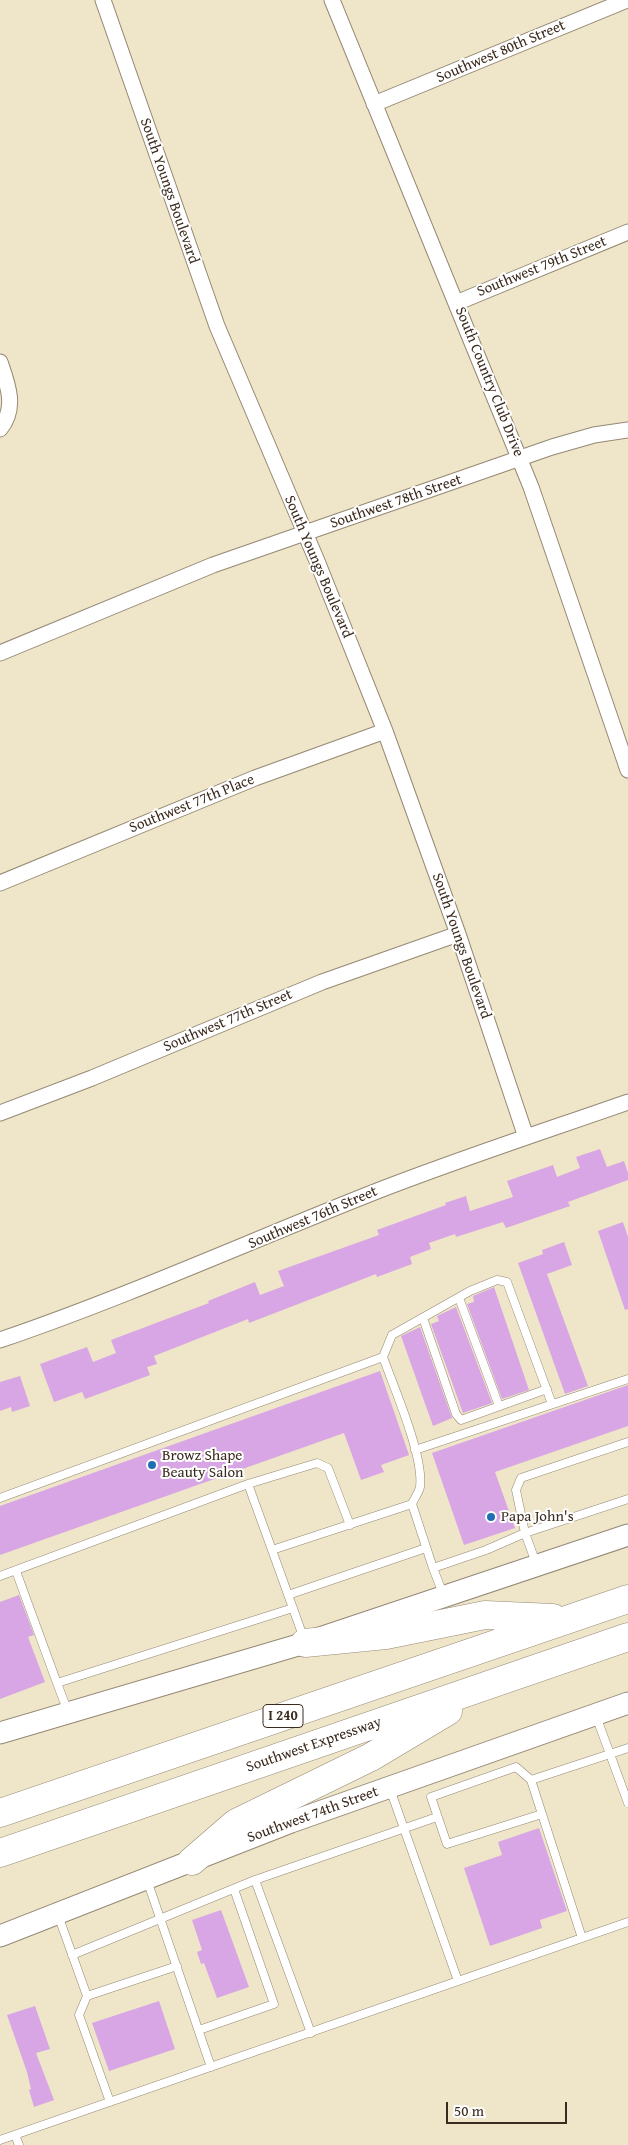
<!DOCTYPE html>
<style>
body{margin:0}
#map{position:relative;width:628px;height:2145px;overflow:hidden;background:#efe5c9;font-family:"Gentium Book Plus",serif}
canvas{display:block}
.scale{position:absolute;left:446px;top:2102px;width:121px;height:22px;box-sizing:border-box;border:2px solid #3b2a1e;border-top:0;padding-left:6px;font-size:15px;line-height:18px;white-space:nowrap;color:#3b2a1e;-webkit-text-stroke:4px #fff;paint-order:stroke}
</style>
<div id="map">
<canvas width="628" height="2145"></canvas>
<div class="scale">50 m</div>
</div>
<script>
const ctx = document.querySelector('canvas').getContext('2d');
ctx.lineJoin = 'round';
function fillPath(path, color) {
  ctx.fillStyle = color;
  ctx.fill(path, 'evenodd');
}
function trace(path, color, width, dash) {
  ctx.strokeStyle = color;
  ctx.lineWidth = width;
  ctx.lineCap = dash ? 'butt' : 'round';
  ctx.setLineDash(dash || []);
  ctx.stroke(path);
}
function drawText(font, color, halo, rows, align = 'center') {
  ctx.font = font + ' "Gentium Book Plus",serif';
  ctx.lineWidth = 4;
  ctx.setLineDash([]);
  ctx.textBaseline = 'middle';
  ctx.strokeStyle = halo;
  ctx.fillStyle = color;
  for (const [text, x, y, turn = 0] of rows) {
    ctx.save();
    ctx.translate(x, y);
    ctx.rotate((+turn || 0) * Math.PI / 180);
    ctx.textAlign = isNaN(turn) ? turn : align;
    if (halo) ctx.strokeText(text, 0, 0);
    ctx.fillText(text, 0, 0);
    ctx.restore();
  }
}
fillPath(new Path2D(`
 M600,1149l7,18 17,-6 4,12v7l-60,22 2,4 -64,22 -3,-6 -47,15 -1,-3 -26,9 2,6 -21,8 2,7 -35,13 -1,-3 -127,49 -1,-4 -94,37 3,8 -10,3 3,8 -24,9 -41,15 -3,-7 -28,10 -14,-38 47,-17 6,15 23,-9 -5,-13 98,-37 -1,-2 47,-19 5,13 24,-9 -6,-15 101,-36 -2,-5 69,-25 -1,-2 21,-7 4,15 43,-14 -6,-16 46,-16 4,12 23,-9 -4,-11z
 M623,1222l5,15v72l-3,1 -27,-79z
 M564,1242l8,23 -25,9 41,112 -23,8 -47,-131 25,-9 -1,-4z
 M494,1287l35,103 -27,9 -35,-95 7,-2 -1,-6z
 M456,1307l36,96 -29,10 -32,-89 8,-3 -2,-5z
 M420,1327l32,91 -19,8 -32,-90z
 M380,1371l29,84 -28,10 3,7 -23,8 -17,-47 -344,122v-49z
 M20,1376l10,30 -18,6 -1,-5 -11,4v-29z
 M628,1385v41l-133,46 20,56 -51,17 -32,-92z
 M19,1595l15,40 -6,2 17,45 -45,17v-97z
 M539,1828l28,83 -27,9 2,8 -52,18 -26,-78 38,-13 -4,-13z
 M221,1910l28,77 -32,11 -13,-35 -3,1 -4,-12 5,-2 -10,-30z
 M159,2001l16,48 -66,22 -17,-48z
 M35,2006l15,43 -14,4 18,47 -20,7 -5,-17 2,-1 -4,-17 -20,-57z`), '#d8a6e5');
const service = new Path2D(`
 M459,1298l40,108
 M423,1318l33,96 5,6 86,-31
 M383,1357l9,-22 78,-44 27,-11 10,2 45,122
 M415,1450l213,-71
 M248,1484l69,-21 11,5 22,57
 M0,1498l383,-141c11,31 41,99 37,130 -1,5 -6,12 -8,17
 M536,1563l-11,-30 103,-34
 M16,1571l41,112
 M0,1576l248,-92 24,66
 M443,1594l-10,-26 53,-18 39,-17 -9,-43 5,-12 107,-36
 M288,1595l138,-47
 M304,1639l-32,-89 140,-46 21,64
 M68,1712l-11,-29 236,-75
 M596,1716l32,87
 M531,1780l-15,-13 -85,30 16,47 95,-30
 M390,1789l68,192
 M147,1880l64,187
 M58,1915l29,81 -8,19 31,87
 M582,1938l-51,-158 97,-32
 M72,1955l183,-75
 M87,1996l90,-30
 M199,2030l75,-26 -40,-115
 M311,2033l-56,-153 182,-63
 M15,2135l4,10
 M0,2140l628,-218`);
const minor = new Path2D(`
 M103,0l114,326 100,235 68,170 73,203 68,203
 M332,0l199,487 97,283
 M374,104l253,-104
 M456,303l172,-71
 M0,362c8,23 17,46 0,67
 M0,653l213,-88 339,-118 42,-12 34,-5
 M0,883l255,-105 130,-47
 M0,1113l92,-35 230,-96 136,-48
 M0,1340c126,-43 248,-98 372,-147 84,-33 170,-61 256,-91`);
const secondary = new Path2D(`
 M0,1733l305,-90 323,-108
 M0,1936l291,-114 337,-119`);
const motorway = new Path2D(`
 M305,1643l81,-8 99,-20 68,3
 M0,1813l628,-214
 M0,1853l628,-216
 M192,1861l44,-38 135,-66 77,-46`);
trace(service, '#958874', 9);
trace(minor, '#958874', 17);
trace(secondary, '#958874', 23);
trace(motorway, '#958874', 29);
trace(service, '#fff', 8);
trace(minor, '#fff', 15);
trace(secondary, '#fff', 21);
trace(motorway, '#fff', 28);
for (const [x, y, r, color] of [
 [152,1465,5,"#1f6fb2"],
 [491,1517,5,"#1f6fb2"]
]) {
  const dot = new Path2D();
  dot.arc(x, y, r, 0, 2 * Math.PI);
  ctx.fillStyle = color;
  ctx.fill(dot);
  trace(dot, '#fff', 2);
}
for (const [x, y, w] of [
 [283,1716,40]
]) {
  const box = new Path2D();
  box.roundRect(x - w / 2, y - 11.5, w, 23, 4);
  ctx.fillStyle = '#fff';
  ctx.fill(box);
  trace(box, '#3b2a1e', 1);
}
drawText('bold 14px', '#3b2a1e', null, [
 ["I 240",283,1716]
]);
drawText('15px', '#3b2a1e', '#fff', [
 ["Southwest 80th Street",501,52,-23],
 ["South Youngs Boulevard",169,191,71],
 ["Southwest 79th Street",542,267,-22],
 ["South Country Club Drive",489,382,68],
 ["Southwest 78th Street",396,502,-19],
 ["South Youngs Boulevard",318,567,67],
 ["Southwest 77th Place",192,804,-22],
 ["South Youngs Boulevard",461,946,71],
 ["Southwest 77th Street",228,1021,-23],
 ["Southwest 76th Street",313,1218,-23],
 ["Southwest Expressway",314,1745,-19],
 ["Southwest 74th Street",313,1815,-20]
]);
drawText('15px', '#3b2a1e', '#fff', [
 ["Browz Shape",162,1456],
 ["Beauty Salon",162,1473],
 ["Papa John's",501,1517]
], 'left');
</script>
